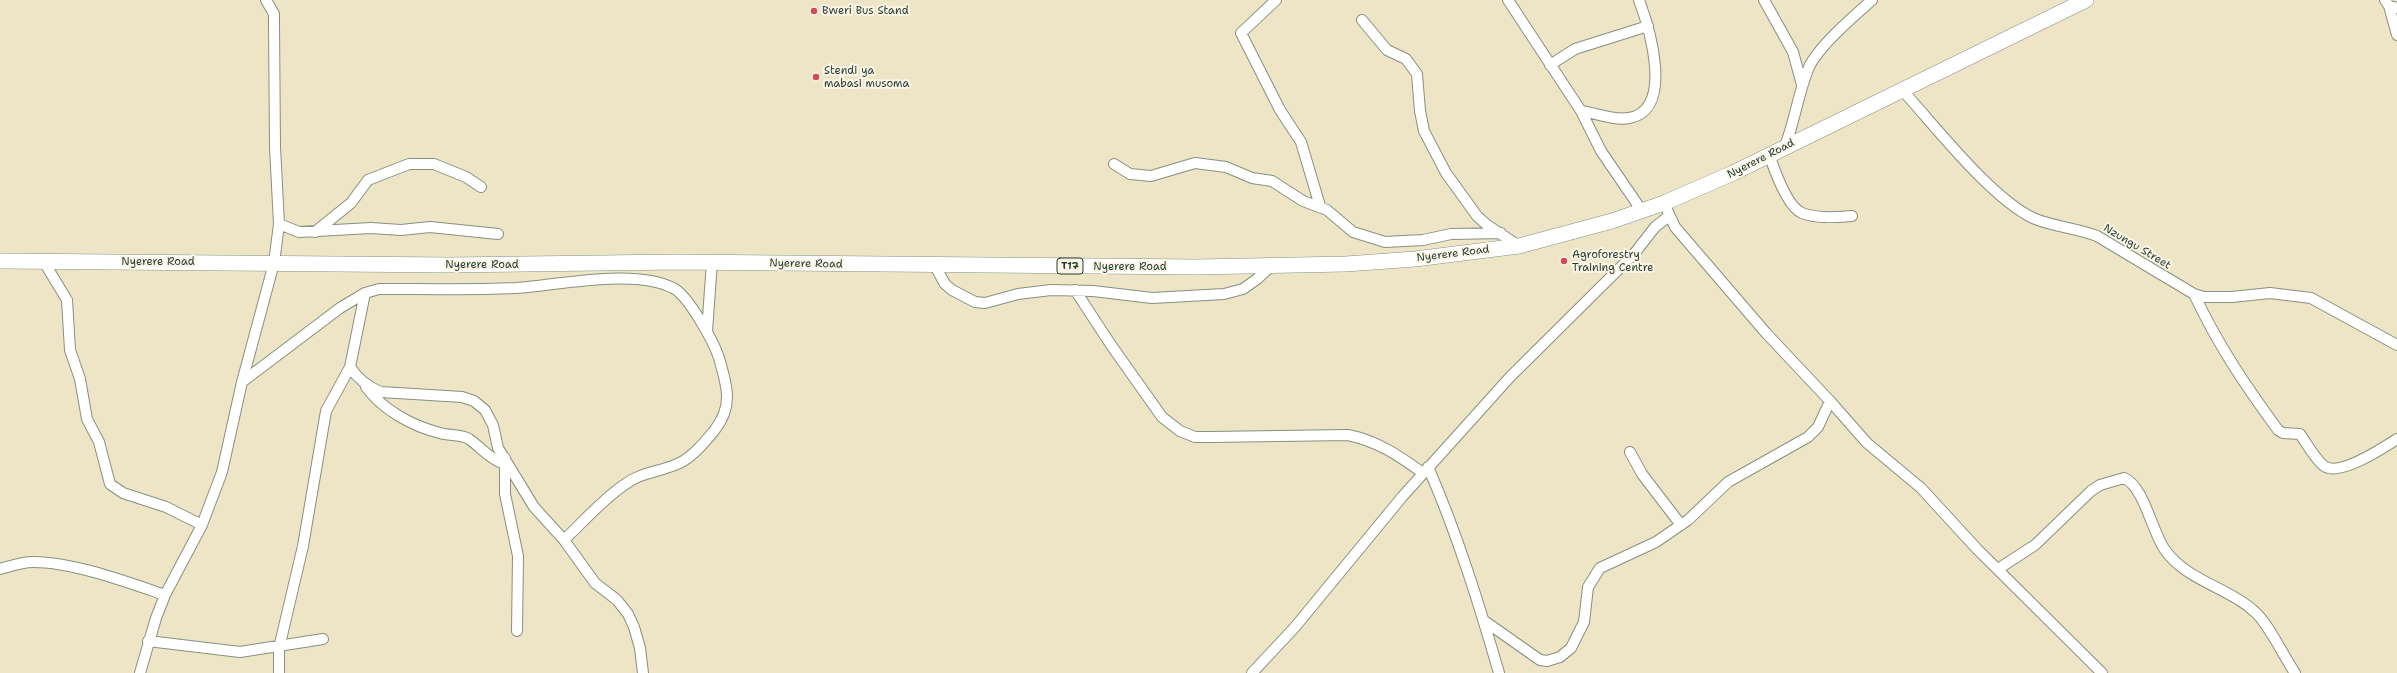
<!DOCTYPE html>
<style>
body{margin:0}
canvas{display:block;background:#eee5c7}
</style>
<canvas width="2397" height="673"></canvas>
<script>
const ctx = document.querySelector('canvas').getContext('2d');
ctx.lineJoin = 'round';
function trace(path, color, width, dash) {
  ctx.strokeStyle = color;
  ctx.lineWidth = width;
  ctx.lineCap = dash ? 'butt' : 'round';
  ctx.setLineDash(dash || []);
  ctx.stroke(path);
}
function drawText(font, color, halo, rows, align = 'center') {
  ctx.font = font + ' "Shantell Sans",sans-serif';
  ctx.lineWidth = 4;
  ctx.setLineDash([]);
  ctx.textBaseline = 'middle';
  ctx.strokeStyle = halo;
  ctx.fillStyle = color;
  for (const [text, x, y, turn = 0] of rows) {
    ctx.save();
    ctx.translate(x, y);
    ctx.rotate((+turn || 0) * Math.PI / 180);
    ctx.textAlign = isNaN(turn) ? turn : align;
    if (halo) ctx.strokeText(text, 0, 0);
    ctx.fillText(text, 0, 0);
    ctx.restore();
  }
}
const street = new Path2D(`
 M1276,0l-35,33 39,77 21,32 19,64
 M1508,0l73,111 20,40 41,60
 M1764,0l29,52 9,33
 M2385,0l4,6 8,2
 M2389,6l8,29
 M1362,20l25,30 19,9 11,15 3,37 4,20 22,42 31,43 10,9 32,21
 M1550,65l25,-16 73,-23
 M1903,91c33,36 87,106 130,127 17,8 44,10 64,18l97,58 10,3h28l38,-4 41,5 86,47
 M1581,111c15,2 33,10 48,7 46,-8 20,-91 10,-118
 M1785,146c10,-25 13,-53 24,-79 10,-21 45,-51 63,-67
 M1769,154c5,15 18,53 33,59 15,6 35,4 50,3
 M1114,164l16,10 21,2 44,-13 31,4 26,11 20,3 31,20 24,9 26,22 32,10 38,-2 28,-6 50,-1
 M1664,203l11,24 91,106 64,68 37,42 54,45 56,61 125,124
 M279,224l20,8 72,-4 30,2 29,-3 68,7
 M315,232l36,-29 17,-23 41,-16h25l32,13 15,10
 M44,262l23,38 3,50 10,29 7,40 12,23 11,42 13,9 43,14 36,18
 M935,266l10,18 7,6 23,12 10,1 33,-9 33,-4 42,1 59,7 72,-4 19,-5 14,-10 14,-13
 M1075,290l36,55 51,72 18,14 15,6h15l138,-2c30,6 51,21 75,38
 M365,293l-15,74c8,12 18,20 31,25l81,5 12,4 11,9 8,15 5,23 36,59 30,33 31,43 22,17 11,14 6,13 6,21 3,25
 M2194,294c24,51 51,91 84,136l5,3 17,1c7,10 15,25 24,32 15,11 59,-18 73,-27
 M707,331l5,-69
 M242,382l98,-74 25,-15 14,-4c45,0 91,1 137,-1 43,-3 119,-20 157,0 15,7 41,54 46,70 8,28 15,48 -5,73 -10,12 -24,29 -39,34 -17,7 -36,8 -51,20 -22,15 -41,37 -60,55
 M366,387c17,23 46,39 74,46 9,3 21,1 29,6 14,10 18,18 35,25
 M1630,452l12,22 39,51
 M505,458v36l13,62 -1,75
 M1428,467c29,66 51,137 71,206
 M0,569c11,-3 22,-7 33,-7 40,0 94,20 132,33
 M1998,569l37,-24 56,-54 9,-6 24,-7c20,8 28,54 41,72 22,31 63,37 90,62 13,11 29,45 40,61
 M1483,620l57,40 7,1 13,-4 11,-9 13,-26 4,-35 12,-19 56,-26 32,-22 40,-38 80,-45 10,-10 12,-26
 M148,641l92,11 83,-13
 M140,673l16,-55 9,-23 37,-70 20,-53 20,-90 32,-119 5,-39 -4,-77 -1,-124v-9l-8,-14
 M279,673v-25l24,-102 23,-135 24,-44
 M1252,673l43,-46 107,-130 108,-120 124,-123 21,-27 14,-11`);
const primary = new Path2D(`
 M0,261l449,4 227,-3 521,5 149,-3 69,-5 104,-13 93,-25 52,-18 69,-30 353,-173`);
trace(street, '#86917e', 12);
trace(primary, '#86917e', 16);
trace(street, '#fff', 10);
trace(primary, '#fff', 15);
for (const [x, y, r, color] of [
 [814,11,4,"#d1495b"],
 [816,77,4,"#d1495b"],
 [1564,261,4,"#d1495b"]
]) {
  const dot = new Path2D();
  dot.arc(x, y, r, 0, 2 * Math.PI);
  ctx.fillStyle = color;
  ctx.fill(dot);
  trace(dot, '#fcf5e5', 1.5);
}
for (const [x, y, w] of [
 [1070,266,26]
]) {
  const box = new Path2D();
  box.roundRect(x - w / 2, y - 8, w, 16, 3);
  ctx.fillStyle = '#fcf5e5';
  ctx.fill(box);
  trace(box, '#1f3d34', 1);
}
drawText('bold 10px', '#1f3d34', null, [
 ["T17",1070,266]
]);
drawText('11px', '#1f3d34', '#fcf5e5', [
 ["Bweri Bus Stand",822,11],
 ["Stendi ya",824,71],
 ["mabasi musoma",824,84],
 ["Agroforestry",1572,255],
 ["Training Centre",1572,268]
], 'left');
drawText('11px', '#1f3d34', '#fcf5e5', [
 ["Nyerere Road",1761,159,-27],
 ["Nzungu Street",2137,247,31],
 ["Nyerere Road",1453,254,-7],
 ["Nyerere Road",158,262],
 ["Nyerere Road",806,264,1],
 ["Nyerere Road",482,265],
 ["Nyerere Road",1130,267]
]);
</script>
